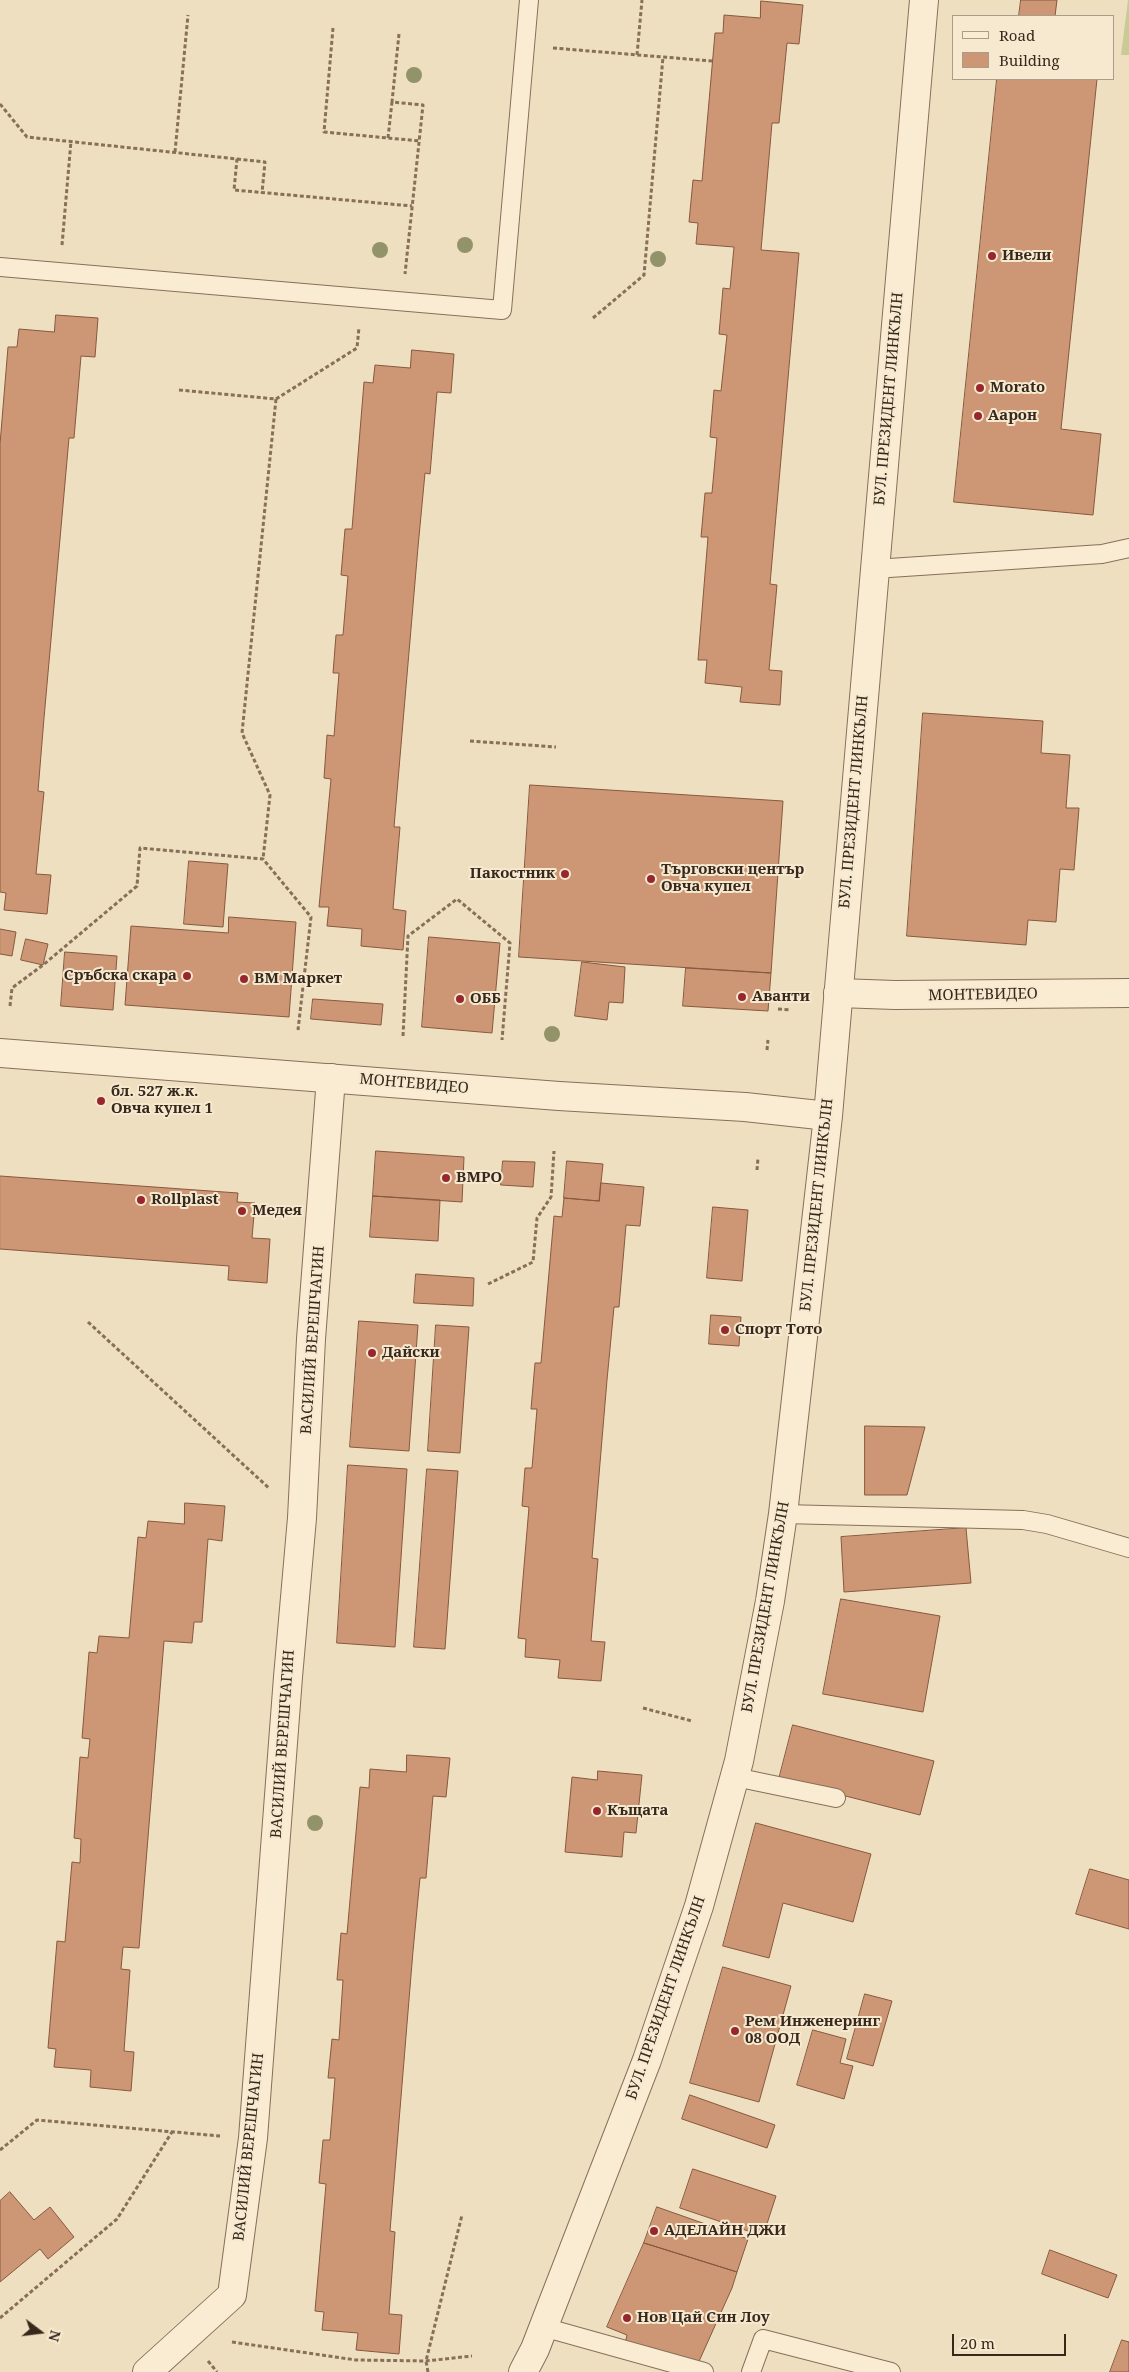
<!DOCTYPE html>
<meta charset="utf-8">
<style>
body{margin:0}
#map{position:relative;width:1129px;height:2372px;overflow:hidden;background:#eedfc0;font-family:"Noto Serif",serif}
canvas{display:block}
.legend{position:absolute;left:952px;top:15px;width:162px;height:65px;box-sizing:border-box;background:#f6e9d0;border:1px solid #aa9c88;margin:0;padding:6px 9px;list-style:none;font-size:15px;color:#37281c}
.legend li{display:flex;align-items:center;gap:10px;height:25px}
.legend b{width:25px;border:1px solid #aa9c88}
.north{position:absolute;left:15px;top:2307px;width:50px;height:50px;-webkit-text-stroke:4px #f6e9d0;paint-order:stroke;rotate:105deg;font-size:14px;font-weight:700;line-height:20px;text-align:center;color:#37281c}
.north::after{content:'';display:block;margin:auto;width:18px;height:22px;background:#37281c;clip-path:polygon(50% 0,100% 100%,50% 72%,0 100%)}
.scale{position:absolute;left:952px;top:2334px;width:114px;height:22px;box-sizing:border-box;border:2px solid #37281c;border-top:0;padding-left:6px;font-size:15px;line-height:18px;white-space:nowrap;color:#37281c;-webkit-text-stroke:4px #f6e9d0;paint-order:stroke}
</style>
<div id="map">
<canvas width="1129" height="2372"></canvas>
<ul class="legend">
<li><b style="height:6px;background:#f9ecd3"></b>Road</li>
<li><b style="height:14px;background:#cd9775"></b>Building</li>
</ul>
<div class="north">N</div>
<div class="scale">20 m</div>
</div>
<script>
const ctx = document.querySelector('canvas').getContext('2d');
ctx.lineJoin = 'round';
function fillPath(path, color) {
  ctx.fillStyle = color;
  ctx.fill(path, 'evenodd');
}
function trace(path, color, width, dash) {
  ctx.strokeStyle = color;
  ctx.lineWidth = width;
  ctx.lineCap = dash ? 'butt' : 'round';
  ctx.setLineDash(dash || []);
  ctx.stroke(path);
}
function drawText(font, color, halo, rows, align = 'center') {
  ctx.font = font + ' "Noto Serif",serif';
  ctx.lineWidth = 4;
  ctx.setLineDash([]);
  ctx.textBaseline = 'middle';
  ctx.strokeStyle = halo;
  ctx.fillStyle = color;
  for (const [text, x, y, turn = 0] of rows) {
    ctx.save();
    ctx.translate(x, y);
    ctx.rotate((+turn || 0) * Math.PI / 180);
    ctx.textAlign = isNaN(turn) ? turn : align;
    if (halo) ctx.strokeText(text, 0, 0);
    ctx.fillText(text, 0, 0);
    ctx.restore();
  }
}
fillPath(new Path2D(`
 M1128,0h1v55h-8z`), '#c8cc94');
const building = new Path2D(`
 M1021,0h36l-2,16h-36z
 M761,1l42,4 -4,39 -12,-1 -8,80h-7l-11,127 38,3 -29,331 7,1 -8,85 13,1 -2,34 -40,-3 2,-15 -37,-4 2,-23h-9l10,-123h-7l4,-44h7l5,-55 -7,-1 4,-47 7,1 6,-56 -8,-1 4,-46 7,1 4,-42 -38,-3 2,-21 -9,-1 4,-42 9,1 13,-148h8l1,-18 36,3z
 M997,79h100l-36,350 40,5 -8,81 -139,-13z
 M56,315l42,3 -3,39 -14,-1 -7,82h-5l-25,280 -6,73 6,1 -8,82 15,1 -4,39 -43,-4 2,-17 -6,-1v-448l8,-97h9l2,-18 35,3z
 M412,350l42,4 -3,39 -14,-1 -7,82 -5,-1 -7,74 -24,280h6l-7,82 13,2 -3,39 -42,-4 1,-17 -35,-3 2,-19h-10l12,-128 -7,-1 3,-43 7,1 5,-63h-6l3,-38h7l5,-59 -7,-1 4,-46h7l12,-147 9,1 2,-18 35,3z
 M923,713l120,8 -2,32 29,2 -4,53h13l-5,62 -14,-1 -4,53 -28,-2 -2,25 -119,-9z
 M530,785l253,16 -12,172 -252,-16z
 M189,861l39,3 -5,63 -39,-3z
 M229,917l67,5 -7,95 -164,-12 6,-79 97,7z
 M0,929l16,3 -4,24 -12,-2z
 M429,937l71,6 -8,90 -70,-6z
 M26,939l22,5 -5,21 -22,-5z
 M65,952l52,4 -4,54 -52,-4z
 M582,962l43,5 -2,36 -14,-1 -2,18 -32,-4z
 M686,968l85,5 -3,38 -85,-5z
 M313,999l70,5 -2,21 -70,-6z
 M376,1151l88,6 -2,45 -89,-6z
 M503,1161l32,1 -2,25 -32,-2z
 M567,1161l36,3 -4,37 -35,-3z
 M0,1176l238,17 -1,9 18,1 -3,35 18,1 -3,44 -39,-3 1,-14 -229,-17z
 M601,1183l43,4 -4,39 -14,-1 -7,82h-5l-7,73 -15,178 6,1 -7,82 14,1 -4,39 -43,-3 2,-18 -35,-3 1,-18 -8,-1 11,-131 -7,-1 3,-38h7l5,-59h-6l4,-46h6l13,-147 8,1 2,-19 35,3z
 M373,1196l67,4 -2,41 -68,-4z
 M713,1207l35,3 -6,71 -35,-3z
 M416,1274l58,4 -1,28 -59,-3z
 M711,1315l30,2 -2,29 -30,-2z
 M359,1321l59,4 -9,126 -59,-4z
 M436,1325l33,2 -9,126 -32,-2z
 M865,1426l60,1 -18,68h-42z
 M348,1465l59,4 -12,178 -58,-4z
 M427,1469l31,2 -13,178 -31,-2z
 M185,1503l40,3 -3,35 -14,-2 -6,83h-8l-2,21 -28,-2 -25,307 -16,-1 -2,22 9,1 -6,81 10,1 -3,39 -41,-4 1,-17 -37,-3 2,-18 -8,-1 9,-107 8,1 7,-80 8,1 1,-24 -7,-1 6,-81 8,1 2,-19 -8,-1 7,-86 8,1 2,-17 30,2 9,-101 8,1 2,-17 36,3z
 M966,1528l5,55 -127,9 -3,-55z
 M841,1599l99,17 -17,96 -100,-18z
 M793,1725l141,36 -14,54 -141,-36z
 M407,1755l43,3 -4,39 -13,-1 -7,82h-6l-7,73 -23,280 5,1 -6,82 13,1 -3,39 -43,-4 2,-17 -36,-3 2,-18 -9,-1 11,-127 -7,-1 4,-43h7l5,-62h-7l4,-39 7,1 4,-60h-6l4,-47 6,1 13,-147 9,1 1,-19 36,3z
 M598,1771l44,4 -6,58 -12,-1 -2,25 -57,-5 7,-75 25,3z
 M756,1823l115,31 -18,68 -70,-19 -14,55 -46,-12z
 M1090,1869l39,11v49l-53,-15z
 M723,1967l68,19 -32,116 -69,-19z
 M865,1994l27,7 -19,65 -26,-7z
 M813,2030l33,9 -6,24 13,3 -9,33 -47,-14z
 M690,2095l85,30 -8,23 -85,-29z
 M693,2169l83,27 -13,40 -83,-28z
 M10,2192l24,28 16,-13 24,30 -26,22 -8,-10 -40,33v-81z
 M657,2207l91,32 -11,33 -93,-29z
 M644,2243l93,29 -5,16 -36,80 -71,-24 2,-9 -20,-8z
 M1050,2250l67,25 -9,23 -66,-24z
 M1122,2340l7,2v30h-19z`);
fillPath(building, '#cd9775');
trace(building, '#87583d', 1);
const service = new Path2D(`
 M0,267l502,43 27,-310
 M874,569l228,-15 27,-6
 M783,1514l240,6 24,4 82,24
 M735,1777l101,21
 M543,2327l161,45
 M751,2372l12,-33 128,33`);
const minor = new Path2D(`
 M838,993l57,2 234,-2
 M147,2372l85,-77 21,-157 35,-461 14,-159 9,-179 20,-261`);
const tertiary = new Path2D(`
 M0,1053l559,43 186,11 83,9
 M523,2372l12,-23 112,-289 52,-154 40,-145 31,-160 13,-87 45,-398 96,-1116`);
trace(service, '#886f58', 20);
trace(minor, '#886f58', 30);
trace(tertiary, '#886f58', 30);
trace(new Path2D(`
 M333,28l-9,104 96,9
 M399,34l-7,68 31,3 -18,169
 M553,48l159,13
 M637,55l5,-55
 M0,104l27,33 210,22 -3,31 178,16
 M388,138l4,-36
 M175,152l13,-137
 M237,159l28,3 -3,31
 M62,245l9,-104
 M593,318l51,-43 19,-218
 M179,390l97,9 -34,334 28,62 -7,64
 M276,399l81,-51 2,-21
 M470,741l86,6
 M10,1006l2,-18 31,-23 94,-79 3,-38 123,11 48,58 -13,113
 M778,1009l13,1
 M403,1036l5,-100 49,-37 53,44 -8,97
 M767,1050l1,-10
 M757,1170l1,-12
 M488,1284l45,-22 4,-44 14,-21 3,-46
 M88,1322l182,167
 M643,1708l49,13
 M0,2150l37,-30 183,16
 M0,2318l117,-99 55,-87
 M232,2342l124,18 70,1 46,-5
 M208,2361l9,11
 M428,2372l-2,-11 36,-146`), '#886f58', 3, [4, 2.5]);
trace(service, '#f9ecd3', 18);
trace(minor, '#f9ecd3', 28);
trace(tertiary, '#f9ecd3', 28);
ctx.fillStyle = '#93936a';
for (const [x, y] of [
 [414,75],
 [465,245],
 [380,250],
 [658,259],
 [552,1034],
 [315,1823]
]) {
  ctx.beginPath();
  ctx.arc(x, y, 8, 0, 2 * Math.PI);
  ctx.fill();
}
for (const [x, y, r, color] of [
 [992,256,5,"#97272c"],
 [980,388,5,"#97272c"],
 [978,416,5,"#97272c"],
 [565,874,5,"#97272c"],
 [651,879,5,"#97272c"],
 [187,976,5,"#97272c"],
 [244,979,5,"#97272c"],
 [742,997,5,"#97272c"],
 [460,999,5,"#97272c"],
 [101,1101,5,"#97272c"],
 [446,1178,5,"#97272c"],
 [141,1200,5,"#97272c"],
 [242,1211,5,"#97272c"],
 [725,1330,5,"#97272c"],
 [372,1353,5,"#97272c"],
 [597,1811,5,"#97272c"],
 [735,2031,5,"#97272c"],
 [654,2231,5,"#97272c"],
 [627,2318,5,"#97272c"]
]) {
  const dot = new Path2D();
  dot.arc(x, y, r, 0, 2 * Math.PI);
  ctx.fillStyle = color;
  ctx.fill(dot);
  trace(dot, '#f6e9d0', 2);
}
drawText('bold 15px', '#37281c', '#f6e9d0', [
 ["Ивели",1002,256],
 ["Morato",990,388],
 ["Аарон",988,416],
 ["Търговски център",661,870],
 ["Овча купел",661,887],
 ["Пакостник",555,874,"right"],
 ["Сръбска скара",177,976,"right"],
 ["ВМ Маркет",254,979],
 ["Аванти",752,997],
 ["ОББ",470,999],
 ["бл. 527 ж.к.",111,1092],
 ["Овча купел 1",111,1109],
 ["ВМРО",456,1178],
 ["Rollplast",151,1200],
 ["Медея",252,1211],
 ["Спорт Тото",735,1330],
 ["Дайски",382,1353],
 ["Къщата",607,1811],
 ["Рем Инженеринг",745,2022],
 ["08 ООД",745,2039],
 ["АДЕЛАЙН ДЖИ",664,2231],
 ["Нов Цай Син Лоу",637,2318]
], 'left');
drawText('15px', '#37281c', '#f6e9d0', [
 ["БУЛ. ПРЕЗИДЕНТ ЛИНКЪЛН",889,399,-85],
 ["БУЛ. ПРЕЗИДЕНТ ЛИНКЪЛН",854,802,-85],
 ["МОНТЕВИДЕО",983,995,-1],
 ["МОНТЕВИДЕО",414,1084,5],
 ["БУЛ. ПРЕЗИДЕНТ ЛИНКЪЛН",817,1205,-84],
 ["ВАСИЛИЙ ВЕРЕШЧАГИН",313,1340,-86],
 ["БУЛ. ПРЕЗИДЕНТ ЛИНКЪЛН",766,1607,-80],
 ["ВАСИЛИЙ ВЕРЕШЧАГИН",283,1744,-86],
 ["БУЛ. ПРЕЗИДЕНТ ЛИНКЪЛН",666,1998,-71],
 ["ВАСИЛИЙ ВЕРЕШЧАГИН",249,2147,-84]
]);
</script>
